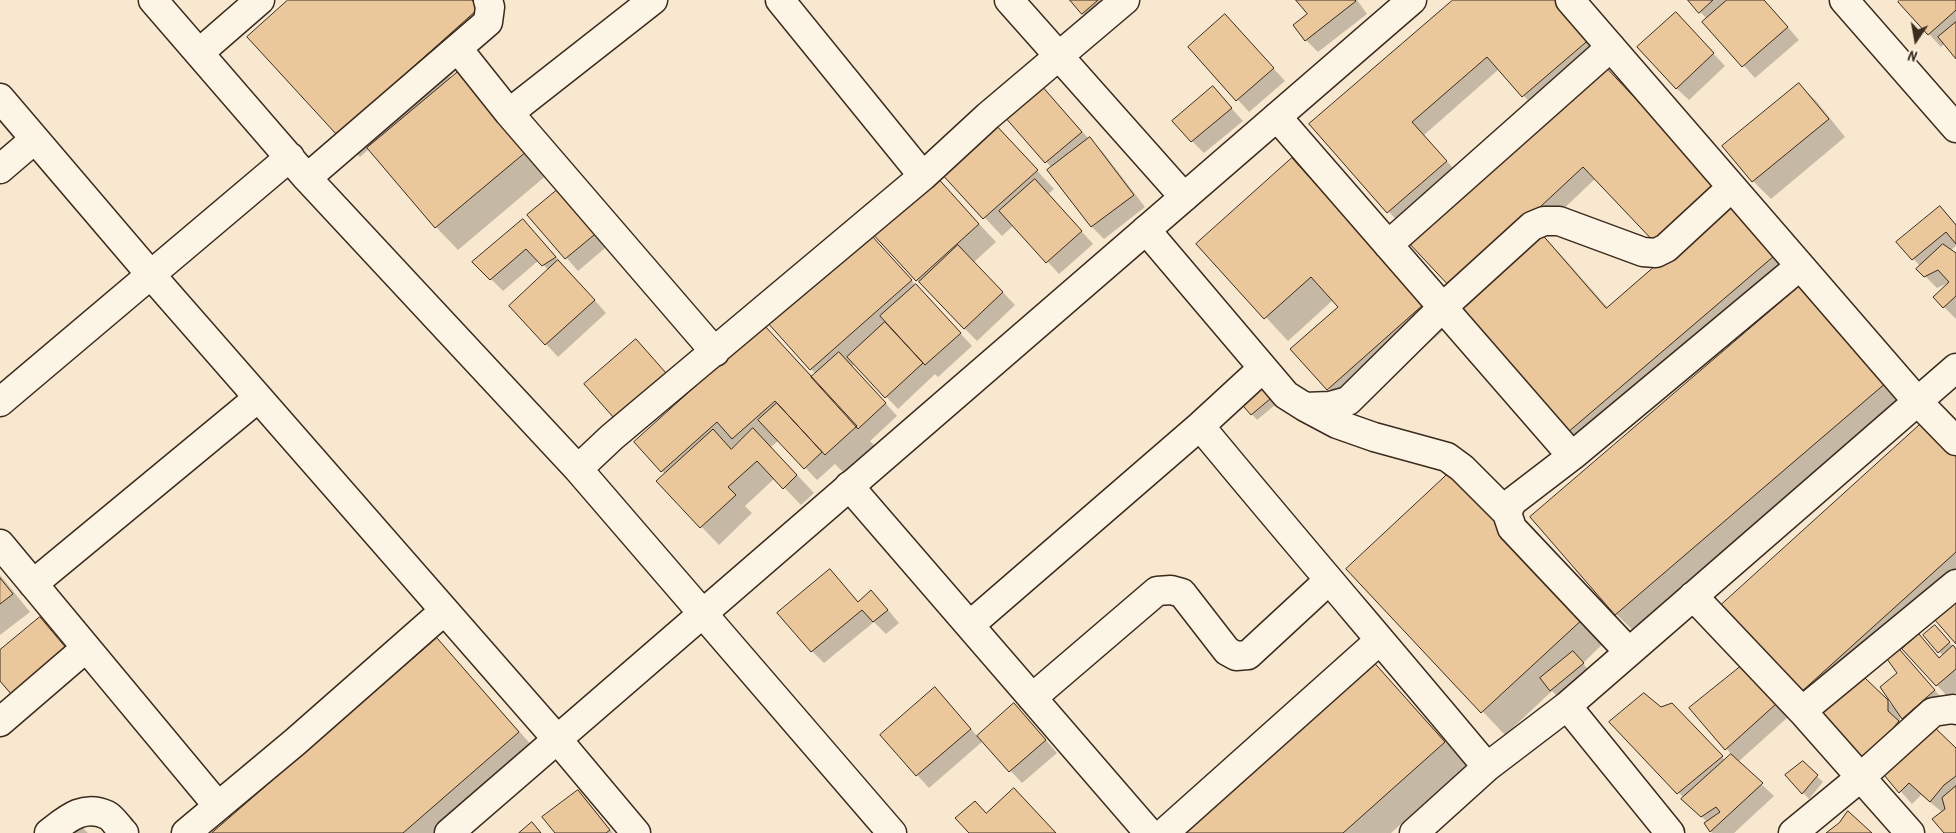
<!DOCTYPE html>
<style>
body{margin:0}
#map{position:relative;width:1956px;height:833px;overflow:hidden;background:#f7e8cf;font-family:Kalam,sans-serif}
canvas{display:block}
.north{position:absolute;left:1891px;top:15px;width:50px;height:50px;-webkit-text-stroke:4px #fcf5e5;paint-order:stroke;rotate:192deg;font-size:14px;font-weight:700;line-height:20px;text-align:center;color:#3b2a1e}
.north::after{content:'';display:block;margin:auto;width:18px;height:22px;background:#3b2a1e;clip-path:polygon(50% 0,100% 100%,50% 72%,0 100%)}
</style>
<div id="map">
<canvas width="1956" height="833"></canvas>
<div class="north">N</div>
</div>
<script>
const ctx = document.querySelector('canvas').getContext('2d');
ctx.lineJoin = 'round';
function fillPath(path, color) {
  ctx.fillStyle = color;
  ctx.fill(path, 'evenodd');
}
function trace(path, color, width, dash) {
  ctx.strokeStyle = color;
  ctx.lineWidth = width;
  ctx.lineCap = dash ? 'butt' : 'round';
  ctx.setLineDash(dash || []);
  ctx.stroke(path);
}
fillPath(new Path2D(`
 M290,0h183l28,31 -52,46 105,92 -96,81 -22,-23 -67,-78 -9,8 -22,-22z
 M1071,0h58l-29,31z
 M1297,0h60l10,14 -49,38 -12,-12 2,-25z
 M1455,0h105l43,50 -68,58 -36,-39 -75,66 34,39 -58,50 -89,-99z
 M1689,0h75l35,40 -44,38 -51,-56 3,-3z
 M1902,0h54v57l-11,-14 -4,4 -12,-13 -29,-32z
 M1225,16l60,65 -36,31 -59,-65z
 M1688,26l37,40 -36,34 -13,-12z
 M1600,63l195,216 -204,176 -23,-23 -111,-127zM1596,178l73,78 -61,52 -46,-52 -23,-24z
 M1799,84l18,18 28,35 -74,62 -18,-18z
 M1041,86l48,53 13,12 43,56 -41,32 -12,-12 -44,-57 3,-3 -45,-51z
 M1213,88l30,33 -39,32 -12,-12z
 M993,123l61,66 -6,5 45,50 -34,30 -45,-49 -12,11 -61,-65z
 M1292,160l23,22 131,146 -95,84 -59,-63 48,-42 -7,-7 -45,41 -90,-97z
 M935,177l61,65 -22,20 41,43 -38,36 -60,-61z
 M562,188l49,55 -33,28 -49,-56z
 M1940,207l16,17v22l-6,5 6,4v64l-12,-12 4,-24 -11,5 -19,-19 3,-2 -23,-25z
 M535,233l71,80 -48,44 -47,-51 38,-35 -10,-11 -36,31 -29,-29z
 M888,255l84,91 -34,31 -3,-3 -37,35 -43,-45 -3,2 45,50 -27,25 9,9 -31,27 -13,-13 -18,16 -38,-40 -8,7 43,46 -13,12 -26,-27 -30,28 7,7 -33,32 -61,-64 7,-7 -29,-32 128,-116 49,51 3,-3 -5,-5z
 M1802,285l107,120 -270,231 -23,-22z
 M1269,386l12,14 -24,20 -5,-6z
 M1947,446l9,10v139l-93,84 31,28 6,-56 46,52 -31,27 -15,-16v9l11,11 -36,43 -74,-85z
 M1450,474l157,166 -24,23 5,7 -31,26 -5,-5 -47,44 -157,-166z
 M0,575l30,37 -30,23z
 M859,603l24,1 16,19 -13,11 -12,-12 -50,41 -12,-12z
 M1941,632l15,18v42l-7,6 -46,-49 16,-13 21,22 3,-2 -18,-21z
 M437,640l22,23 82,93 -90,77h-237z
 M1370,660l97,105 -76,68h-214z
 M1757,677l31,40 -50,45 36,34 -40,37h-22l-5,-11 -96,-100 50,-13 28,14 36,37 7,-5 -42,-47z
 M947,701l31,36 48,-20 31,36 -35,30 -39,-42 -54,47 -48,-53z
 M1956,750v83h-10l-4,-21 -21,-17 -9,9 -26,-29z
 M1802,763l21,19 -14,17 -23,-24z
 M578,791l12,13 23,29h-56z
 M75,820l13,13h-28z`), '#0003');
const building = new Path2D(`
 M288,0h184l7,8 -142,127 -90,-98z
 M1070,0h28l-16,14z
 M1296,0h59l1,1 -51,40 -12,-16 14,-11z
 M1453,0h107l32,37 -70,60 -35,-40 -75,65 35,39 -60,52 -78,-89z
 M1688,0h25l-14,13z
 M1727,0h37l24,27 -46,40 -40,-45z
 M1900,0h56v10l-28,25 -30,-33z
 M1676,12l38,41 -38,36 -39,-42z
 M1225,14l49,54 -38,33 -48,-54z
 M1956,22v37l-18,-22z
 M1600,61l120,127 -62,58 -75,-79 -131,122 -45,-48z
 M465,66l68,80 -98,82 -68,-80z
 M1799,83l30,36 -77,63 -30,-36z
 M1041,85l41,47 -37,31 -41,-47z
 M1213,86l19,22 -41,34 -19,-21z
 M993,122l45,48 -55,49 -44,-48z
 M1090,137l44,58 -43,32 -44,-57z
 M1292,158l132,146 -97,86 -37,-41 48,-42 -27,-30 -47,42 -68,-75z
 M935,175l44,49 -63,57 -45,-49z
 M1035,179l47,52 -36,32 -47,-52z
 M562,186l38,44 -35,29 -38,-44z
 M1728,203l46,53 -207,177 -112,-128 85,-73 66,76z
 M1940,206l16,19v19l-10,-12 -34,28 -16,-18z
 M523,219l33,38 -14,9 -16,-17 -36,31 -18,-18z
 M871,235l41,45 -102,90 -43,-48z
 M1943,244l13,9v43l-13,12 -10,-11 16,-15 -11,-12 -14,7 -8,-8z
 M958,245l45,47 -39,37 -45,-47z
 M558,260l37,40 -50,45 -36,-39z
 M916,284l45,49 -36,32 -45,-49z
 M1802,284l85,98 -272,233 -85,-98z
 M885,322l38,41 -38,35 -38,-41z
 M764,325l93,101 -32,29 -50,-54 -43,38 -15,-17 -56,50 -27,-30z
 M636,339l30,34 -52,45 -30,-34z
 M839,352l47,51 -28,26 -47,-52z
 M1263,379l13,15 -25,21 -13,-15z
 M777,403l45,49 -18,17 -46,-49z
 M1924,421l32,35v96l-156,141 -80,-87z
 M753,428l44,47 -14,14 -26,-28 -29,26 8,8 -36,33 -44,-47 57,-52 18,20z
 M1450,472l135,145 -104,96 -135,-144z
 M830,569l28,33 13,-12 17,20 -15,12 -11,-12 -51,42 -34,-39z
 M0,578l13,16 -13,10z
 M1956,601v43l-21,-24z
 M40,617l32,38 -55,46 -17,-20v-31z
 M1935,625l15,17 -12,11 -15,-18z
 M1919,634l20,24 14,-13 3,4v20l-20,17 -34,-37z
 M437,638l82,94 -116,101h-191z
 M1900,650l35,40 -33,29 -22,-32 17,-14 -10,-14z
 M1573,651l11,12 -34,28 -10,-13z
 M1370,658l75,84 -102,91h-168z
 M1745,663l31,41 -51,46 -36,-42z
 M1865,678l23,22v11l11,10 -37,44 -48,-50z
 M935,687l36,42 -55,47 -36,-41z
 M1644,693l17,14 11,-4 51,53 -46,38 -68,-72z
 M1014,703l32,37 -37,32 -32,-36z
 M1931,724l25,24v28l-12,9 -14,17 -21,-19 -10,10 -15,-18z
 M1731,754l32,29 -53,49 -6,-9 16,-11 -4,-5 -15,10 -20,-18z
 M1803,761l15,14 -16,19 -17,-19z
 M1956,786v47h-12l-12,-14 13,-10 -3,-11z
 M1014,788l42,45h-87l-14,-15 20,-17 11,12z
 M578,790l32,40 -4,3h-51l-13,-16z
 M1848,811l24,22h-46l13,-10z
 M532,822l9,11h-22z`);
fillPath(building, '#eac89c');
trace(building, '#3b2a1e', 1);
const minor = new Path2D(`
 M153,0l154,178 271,291 314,364
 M780,0l143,176
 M1009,0l175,197
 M1570,0l348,402 38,39
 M1844,0l112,128
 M458,49l51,64 206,239
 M199,53l61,-53
 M0,98l151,177 406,464 79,94
 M509,113l144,-113
 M1277,117l295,339
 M0,169l35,-30
 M307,178l181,-156 2,-15 -2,-7
 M1146,230l140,165 19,12 25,-1 18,-5 95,-94 89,-81 12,-5h15l84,31 13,1 10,-5 66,-61
 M1388,245l223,-198
 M0,402l290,-245
 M1305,407l32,17 37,13 73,20 15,11 45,45 5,15 117,124
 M1200,426c95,115 192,227 287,341
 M578,469l34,-32 311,-261 65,-60 137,-116
 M849,486l300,347
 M1507,513l5,-11 60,-46 228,-190
 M0,544l218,262
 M33,584l225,-186
 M1693,596l109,115 108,122
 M970,625l230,-199 63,-58
 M1032,698l125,-107 14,-1 11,3 45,58 9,5 12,-1 80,-74
 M1567,706l103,127
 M1802,711l154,-127
 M0,722l86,-74
 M49,833c18,-14 34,-29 58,-18 6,3 12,13 17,18
 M186,833l109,-91 149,-131
 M1164,833l216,-193
 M1414,833l73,-66 80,-61 389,-338
 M1793,833l68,-56 72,-65 20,-3 3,1`);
const tertiary = new Path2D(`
 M449,833l963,-833`);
trace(minor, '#3b2a1e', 31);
trace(tertiary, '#3b2a1e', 31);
trace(minor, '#fcf5e5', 28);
trace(tertiary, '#fcf5e5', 28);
</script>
